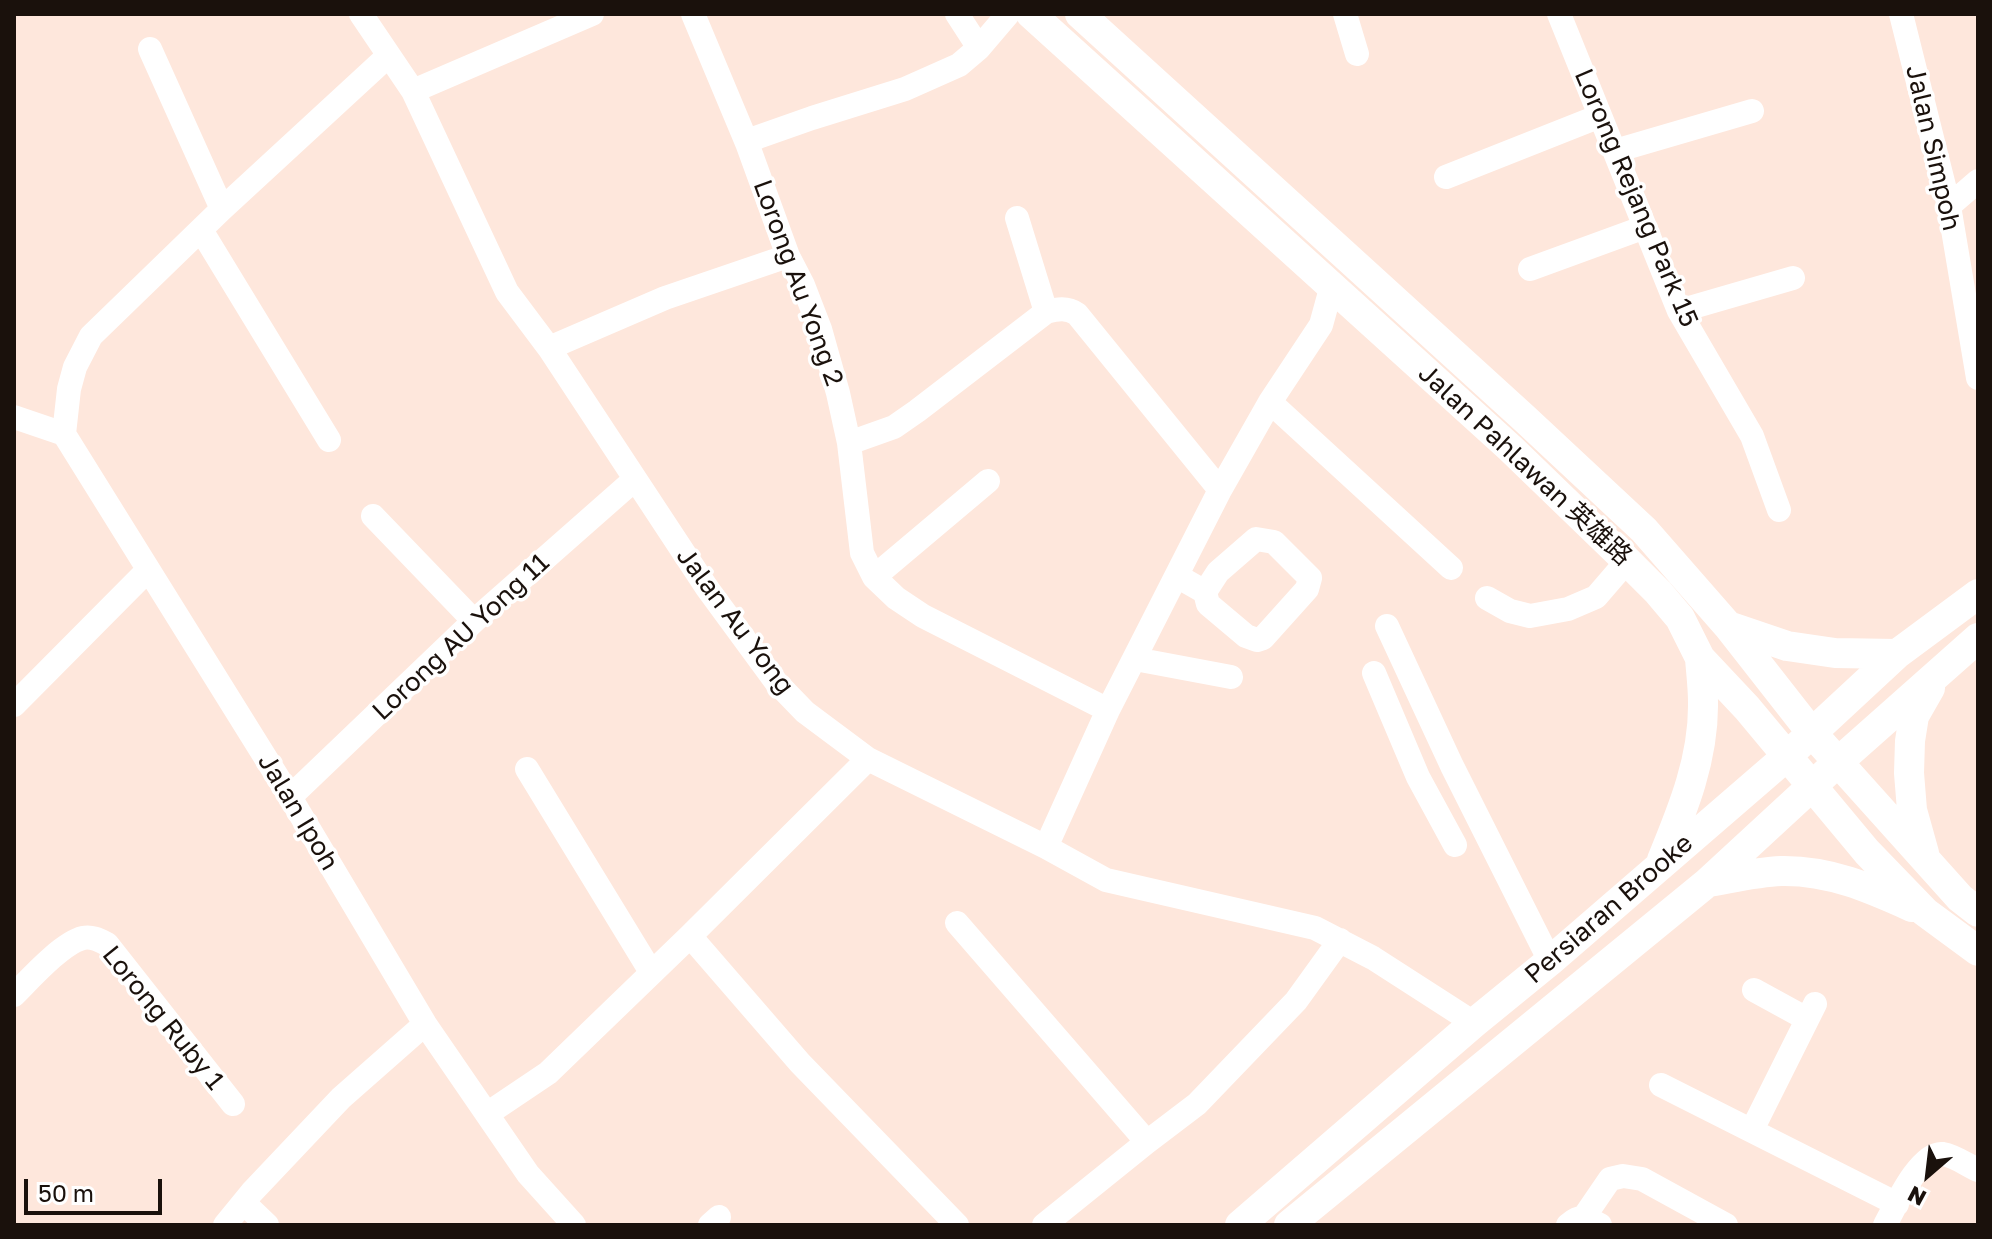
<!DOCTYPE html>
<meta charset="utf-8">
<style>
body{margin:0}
#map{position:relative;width:1992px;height:1239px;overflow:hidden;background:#fee7dc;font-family:"Golos Text",sans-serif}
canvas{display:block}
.frame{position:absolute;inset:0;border:16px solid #1a110c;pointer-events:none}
.north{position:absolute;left:1888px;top:1135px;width:80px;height:80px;-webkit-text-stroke:6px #fff;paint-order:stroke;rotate:208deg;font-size:22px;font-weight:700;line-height:32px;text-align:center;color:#1a110c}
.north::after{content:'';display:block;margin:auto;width:28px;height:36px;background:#1a110c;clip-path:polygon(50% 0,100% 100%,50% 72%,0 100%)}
.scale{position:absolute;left:24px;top:1179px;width:138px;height:36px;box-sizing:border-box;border:4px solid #1a110c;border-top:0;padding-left:10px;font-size:24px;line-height:28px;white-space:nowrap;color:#1a110c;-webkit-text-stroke:6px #fff;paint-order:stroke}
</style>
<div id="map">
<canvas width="1992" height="1239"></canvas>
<div class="frame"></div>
<div class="north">N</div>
<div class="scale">50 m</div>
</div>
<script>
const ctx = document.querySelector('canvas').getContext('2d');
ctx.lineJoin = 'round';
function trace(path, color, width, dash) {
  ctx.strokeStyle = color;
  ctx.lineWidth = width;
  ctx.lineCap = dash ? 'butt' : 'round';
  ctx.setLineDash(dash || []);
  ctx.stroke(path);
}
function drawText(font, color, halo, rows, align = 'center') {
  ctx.font = font + ' "Golos Text","Noto Sans SC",sans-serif';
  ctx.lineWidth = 7;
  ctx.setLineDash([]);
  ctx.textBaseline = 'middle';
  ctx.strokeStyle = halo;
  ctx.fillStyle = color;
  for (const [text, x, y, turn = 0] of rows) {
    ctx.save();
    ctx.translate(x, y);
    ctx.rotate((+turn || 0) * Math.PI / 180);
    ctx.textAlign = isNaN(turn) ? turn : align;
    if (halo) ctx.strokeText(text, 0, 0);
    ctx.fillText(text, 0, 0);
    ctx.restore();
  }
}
trace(new Path2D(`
 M361,14l52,77 94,201 42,56 158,240 69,94 29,30 63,47 178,88 60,33 209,48 58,30 101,65
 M693,14l54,129 41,113 15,29 17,44 18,64 11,50 13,110 12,24 22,21 27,18 185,94
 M957,14l22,34
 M1345,14l12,40
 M1559,14l120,297 73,125 27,74
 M1901,14l48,192 29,172
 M150,49l72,160
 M413,91l179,-77
 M747,143l11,-6 54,-19 93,-29 54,-24 20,-17 29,-34
 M1615,151l137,-40
 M1446,177l154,-61
 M1949,206l29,-25
 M1017,218l29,94
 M201,230l128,210
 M1530,269l115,-42
 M1679,311l114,-33
 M549,348l116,-50 123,-42
 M1270,402l181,166
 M14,417l50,17 226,363 135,227 103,150 46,51
 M64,434l5,-45 6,-22 16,-31 131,-127 166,-153
 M849,443l45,-16 23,-16 129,-99c11,-3 21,-5 31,2l143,176
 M373,516l101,105
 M1177,576l28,16 3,12 38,32 11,4 6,-2 44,-49 3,-11 -36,-36 -18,-3 -38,33 -13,20
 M874,577l114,-96
 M1487,598l23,13 20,5 38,-7 28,-12 31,-36
 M1387,626l65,140 98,195
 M1135,659l96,18
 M1374,673l44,104 37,68
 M14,705l134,-135
 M527,769l124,203
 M290,797l184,-176 160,-141
 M1046,847l62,-137 112,-220 50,-88 51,-77 11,-40
 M957,923l190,219
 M690,936l110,127 157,162
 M1754,990l53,29
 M14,995c16,-16 48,-52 69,-57 9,-2 16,2 24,6l126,160
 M1661,1085l236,119
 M487,1114l61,-41 142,-137 178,-177
 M1752,1130l63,-126
 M244,1203l23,22
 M1584,1217l26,-38 13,-3 19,3 84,46
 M225,1225l27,-33 89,-94 84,-74
 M710,1225l9,-8
 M1044,1225l103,-83 50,-38 99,-103 44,-61
 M1568,1225c14,-12 18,-7 32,0
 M1885,1225c10,-18 35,-74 58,-71 12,2 24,11 35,16`), '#fff', 24);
trace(new Path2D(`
 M1031,14l479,434 117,113 31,31 22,26 20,40 47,50 120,144 58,60 53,39
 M1080,14l444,404 120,112 84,96 83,106 149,166 18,14
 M1728,626l59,20 48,7 62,1
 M1924,853l-12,-43 -3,-37 1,-32 4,-25 16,-28
 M1662,860c21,-51 42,-102 41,-158 0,-15 -2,-30 -3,-44
 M1708,882c24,-4 49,-10 73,-11 48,-1 89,17 131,36
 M1240,1225l234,-202 76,-62 236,-204 111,-103 81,-60
 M1289,1225l419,-343 129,-119 141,-125`), '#fff', 30);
drawText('26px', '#1a110c', '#fff', [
 ["Jalan Simpoh",1933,148,77],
 ["Lorong Rejang Park 15",1636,198,67],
 ["Lorong Au Yong 2",798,283,70],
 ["Jalan Pahlawan 英雄路",1525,465,43],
 ["Jalan Au Yong",735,621,53],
 ["Lorong AU Yong 11",461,637,-43],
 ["Jalan Ipoh",298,812,59],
 ["Persiaran Brooke",1609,909,-41],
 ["Lorong Ruby 1",163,1018,51]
]);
</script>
